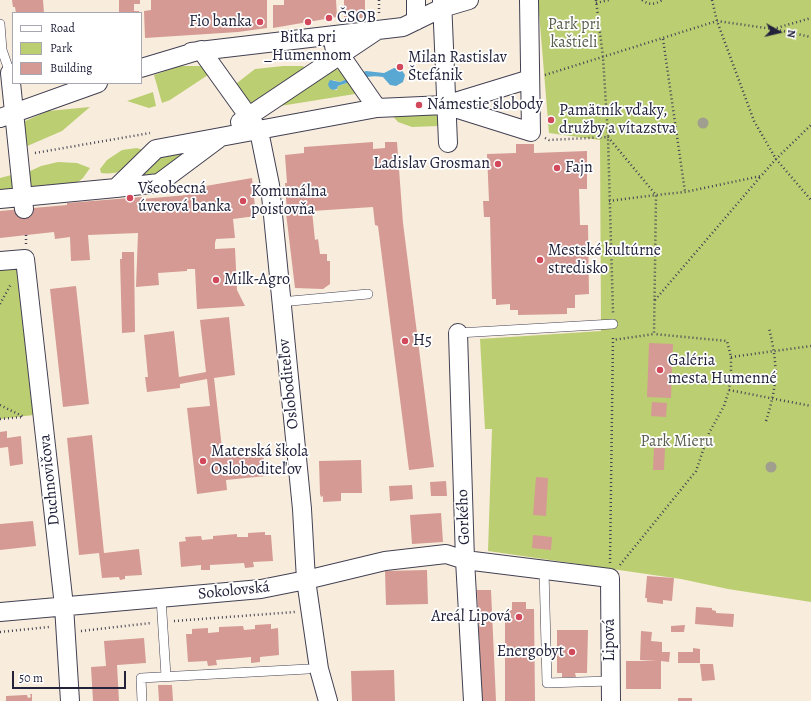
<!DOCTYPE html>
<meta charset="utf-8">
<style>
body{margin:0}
#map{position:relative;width:811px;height:701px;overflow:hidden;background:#f8eddc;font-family:Alegreya,serif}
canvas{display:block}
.legend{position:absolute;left:12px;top:12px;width:130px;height:72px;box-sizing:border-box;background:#fff;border:1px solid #a7a7b1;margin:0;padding:5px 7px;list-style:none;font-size:12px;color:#22223b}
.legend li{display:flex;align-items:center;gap:8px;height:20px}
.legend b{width:20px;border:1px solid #a7a7b1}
.north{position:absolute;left:759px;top:12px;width:40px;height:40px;-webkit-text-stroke:3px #fff;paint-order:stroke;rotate:98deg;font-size:11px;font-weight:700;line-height:16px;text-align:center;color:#22223b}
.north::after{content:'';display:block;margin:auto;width:14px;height:18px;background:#22223b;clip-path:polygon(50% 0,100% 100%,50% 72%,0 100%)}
.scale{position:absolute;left:12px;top:671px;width:114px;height:18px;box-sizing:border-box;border:2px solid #22223b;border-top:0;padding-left:5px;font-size:12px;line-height:14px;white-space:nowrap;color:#22223b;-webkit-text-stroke:3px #fff;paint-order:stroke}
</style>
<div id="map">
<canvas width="811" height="701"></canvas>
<ul class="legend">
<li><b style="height:5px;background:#fff"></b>Road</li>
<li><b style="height:11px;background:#bcce72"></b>Park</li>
<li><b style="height:11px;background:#d49a93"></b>Building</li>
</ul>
<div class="north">N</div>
<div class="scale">50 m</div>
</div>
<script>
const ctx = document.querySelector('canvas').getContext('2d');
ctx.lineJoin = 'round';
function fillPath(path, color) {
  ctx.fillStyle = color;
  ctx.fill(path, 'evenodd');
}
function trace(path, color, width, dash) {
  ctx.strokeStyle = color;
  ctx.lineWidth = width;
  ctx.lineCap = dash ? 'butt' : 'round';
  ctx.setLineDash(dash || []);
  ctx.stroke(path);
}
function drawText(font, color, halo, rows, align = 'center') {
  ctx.font = font + ' Alegreya,serif';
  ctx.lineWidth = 3.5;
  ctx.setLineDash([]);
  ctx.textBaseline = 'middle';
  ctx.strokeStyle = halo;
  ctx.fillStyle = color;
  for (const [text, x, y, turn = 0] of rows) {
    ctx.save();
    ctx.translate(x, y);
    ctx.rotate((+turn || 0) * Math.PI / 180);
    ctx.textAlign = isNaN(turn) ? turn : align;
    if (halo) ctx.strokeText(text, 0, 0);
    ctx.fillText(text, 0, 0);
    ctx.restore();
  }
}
fillPath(new Path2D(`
 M538,0h273v602l-83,-13 -47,-10 -193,-28 4,-122h-7l-5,-90 121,-8 -1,-191 -51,-7z
 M180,66h26l5,7 -41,27 -8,3 -8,-28z
 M283,66h20l4,6 -58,38 -16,-24 22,-17z
 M329,67l14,4 6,7 -9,4 -7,-2 1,10h3l1,-4 14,-5 9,12 -87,14z
 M153,92l3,14 -7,2 -22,-7z
 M90,107l-28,24 -37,16 -2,-25 25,-11z
 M390,113l49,1v12l-27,1 -14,-5z
 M137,148l9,3c-15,13 -23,25 -45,22l-1,-4 7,-9 15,-10z
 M163,151l24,5 -30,24 -20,1 11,-16z
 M58,162l19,1 13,5 -7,10 -10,8 -45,4 -2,-17 15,-7z
 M15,174l1,15 -16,2v-13z
 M25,259l17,155 -42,5v-158z`), '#bcce72');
fillPath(new Path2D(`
 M394,68l7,1 4,6 -2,7 -7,4 -6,-1 -7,-8c-16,-3 -29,4 -45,9l-1,3c-5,2 -8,0 -9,-5l2,-4 10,2 26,-11 18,2z`), '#59a8d3');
fillPath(new Path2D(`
 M12,0h31l1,13h-28l-1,-6h-2z
 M119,0h21v4h-6v7h5v2h-20z
 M151,0h116v28l-29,4 -93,6 -1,-27 7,-1z
 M284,0h52l1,17 -64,11v-23h11z
 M344,0h21v18h-21z
 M373,142v7l12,-1v-6h12l6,81 31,244 -25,3 -31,-244 -3,-1 -2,-18 -61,4 3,29 3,-1 2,15h7v7h3v23l-7,5 -28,-1 -9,-75h1l-2,-30h2l-2,-28 19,-2v-6z
 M516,144h18v9l53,-2v38h-8l1,36h8l1,69 -14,1v13h-8v6l-49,1v-5h-8v-6l-14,1v-6h-4l-2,-82h-6l-1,-16h6l-2,-47 29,-1z
 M252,178l4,38 -23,3 2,19 -19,1 -1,4v6l20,-1 2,42 8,16 -48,3 -2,-40h-8v2l-29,2 1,12 -23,2 2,-54 -50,2 2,25 -19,1 -1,-24 -15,2 -1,-7 -54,6v-27l67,-6v-2l75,-6v2l45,-4 1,-3v-3z
 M122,252h12l1,80 -13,1 -2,-74h2z
 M76,286l13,118 -26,3 -13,-118z
 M229,317l6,58 -21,3 9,79 40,-5 3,24 -40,4 1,10 -30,4 -10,-86 23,-2 -3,-27 -27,5v4l-33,4 -2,-15h3l-4,-42 30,-4 5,46 27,-5 -6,-52z
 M649,343l24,1 -2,54 -24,-1z
 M652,402l15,1 -1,14 -15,-1z
 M7,431v7l14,-2 2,28 -13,2 -2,-19 -8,1v-16z
 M92,435l12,118 35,-4 3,26 -17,1v3l-5,1 -1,-3 -17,1 -3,-25 -20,2 -12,-117z
 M654,448h11l-1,22h-11z
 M361,460l1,33h-21v8l-18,1v-6l-2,1 -1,-3 -1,-33z
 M536,477l12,1 -2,38 -13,-1z
 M446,481l1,15h-16l-1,-14z
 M412,485l1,14 -23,2 -1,-15z
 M441,513l2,29 -31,2 -2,-29z
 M33,521l3,25 -36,4v-26z
 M265,532v3h6l2,26 -20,1 1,5 -9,1 -1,-5 -34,2v5h-9v-5l-20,2 -2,-25 7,-1 -1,-4 16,-1 1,4 11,-1v-3l24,-2v3h11v-4z
 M533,535l19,2 -1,13 -19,-2z
 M427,570l1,34 -42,1 -1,-34z
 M647,576l27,2 -2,23 -9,-1v4l-16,-2v-4h-2z
 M477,590h14l5,111h-14z
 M512,602h14v7h8l1,92h-30v-91h7z
 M696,607l16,1v2l4,1v2l18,1 -1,13 -38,-3z
 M271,624v5l7,-1 1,27 -19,2v5l-9,1v-6l-35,3 1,5 -9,1 -1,-5 -19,1 -2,-28h6v-5l16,-1v5l11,-1v-5l24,-1 1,4 11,-1v-4z
 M685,625l-1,7h-13v-6z
 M557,630h31l-1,43h-12l1,4h-14v-4h-5z
 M641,631l11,1 -1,9 11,1v10h8l-1,10 -8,-1v28h-35v-28h31l-17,-1z
 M144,638l2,25 -29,2 2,36h-26l-2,-34 15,-1 -2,-25z
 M693,648l7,1v14h-22v-11h15z
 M700,664h13l2,16 -13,1z
 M394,670l1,31h-43l-1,-30z
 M158,685h14l1,16h-14z
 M30,694h2v7h-26v-5l19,-1h2l1,3 3,-1z
 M678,698h14v3h-14z`), '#d49a93');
const lane = new Path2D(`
 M0,24l2,26 8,23
 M280,302l88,-8
 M458,333l155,-9
 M544,570l3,113 63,-2
 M161,598l5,78
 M142,701l-1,-23 167,-9`);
const street = new Path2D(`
 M416,0v21
 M442,0l6,143
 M334,46l43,62
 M191,52l212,-25 39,-19 27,-8
 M141,68l60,-18 58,81 11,54 32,324 4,71 13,89 9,32
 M10,73l14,136
 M445,105l86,27 -2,-132
 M0,118l98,-35
 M240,122l136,-91
 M116,188l43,-5 59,-44
 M0,199l116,-11 40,-39 221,-41 68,-3 85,-26
 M0,261l25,-2 39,347 6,95
 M458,333l7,227 8,141
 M0,612l261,-23 45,-9 79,-19 61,-7 19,6 145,18 1,123`);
trace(lane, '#424053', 10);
trace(street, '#424053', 20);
trace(new Path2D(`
 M379,0v13
 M596,0l7,57 5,80 5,176
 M642,0c7,5 12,5 20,0
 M712,0l5,21 37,100 22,38 35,41
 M596,3l13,-3
 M773,29l38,-11
 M663,39l22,153
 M545,75l172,-54 56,8 38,8
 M608,137l48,58 29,-3 76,-16 15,-17 35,-34
 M545,138l4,2 59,-3
 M35,153l115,-20
 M609,201l47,-6 -2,139 -41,6
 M26,235v9
 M655,300l106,-124
 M0,304l11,-20
 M731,357l80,-11
 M729,390l82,16
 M0,405l24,12
 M0,419l23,-2
 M766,421c12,-38 12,-55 3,-93
 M610,563l3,-227
 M620,565l76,-94 13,-38 15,-27 5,-16 2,-16v-17l-4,-16 -73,-7
 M174,621l121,-9
 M81,631l70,-8
 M0,632l49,-5`), '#424053', 2.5, [1, 3]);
trace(lane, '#fff', 9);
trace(street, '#fff', 18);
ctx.fillStyle = '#a09e8e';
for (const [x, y] of [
 [703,123],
 [771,467]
]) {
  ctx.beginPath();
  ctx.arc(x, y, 5.5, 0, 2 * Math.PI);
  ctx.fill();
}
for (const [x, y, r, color] of [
 [329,18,4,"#d1495b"],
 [260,22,4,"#d1495b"],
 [308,22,4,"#d1495b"],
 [400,67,4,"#d1495b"],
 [419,105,4,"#d1495b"],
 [551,120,4,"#d1495b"],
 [498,164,4,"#d1495b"],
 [557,168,4,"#d1495b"],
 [130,198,4,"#d1495b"],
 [243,201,4,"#d1495b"],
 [540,260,4,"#d1495b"],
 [216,280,4,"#d1495b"],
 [405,341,4,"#d1495b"],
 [660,370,4,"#d1495b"],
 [203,461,4,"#d1495b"],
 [519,617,4,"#d1495b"],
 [572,652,4,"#d1495b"]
]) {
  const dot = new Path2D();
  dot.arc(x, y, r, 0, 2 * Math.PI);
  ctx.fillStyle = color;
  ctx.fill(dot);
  trace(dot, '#fff', 1.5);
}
drawText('16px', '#22223b', '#fff', [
 ["ČSOB",337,18],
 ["Fio banka",252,22,"right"],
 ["Bitka pri",308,38,"center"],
 ["_Humennom",308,56,"center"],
 ["Milan Rastislav",408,58],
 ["Štefánik",408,76],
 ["Námestie slobody",427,105],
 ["Pamätník vďaky,",559,111],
 ["družby a vítazstva",559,129],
 ["Ladislav Grosman",490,164,"right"],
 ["Fajn",565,168],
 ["Všeobecná",138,189],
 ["úverová banka",138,207],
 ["Komunálna",251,192],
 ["poisťovňa",251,210],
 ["Mestské kultúrne",548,251],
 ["stredisko",548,269],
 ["Milk-Agro",224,280],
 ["H5",413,341],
 ["Galéria",668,361],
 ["mesta Humenné",668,379],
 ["Materská škola",211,452],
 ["Osloboditeľov",211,470],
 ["Areál Lipová",511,617,"right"],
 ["Energobyt",564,652,"right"]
], 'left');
drawText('16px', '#585e4e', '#fff', [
 ["Park pri",574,25],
 ["kaštieli",574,43],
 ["Park Mieru",677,442]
]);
drawText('16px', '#22223b', '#fff', [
 ["Osloboditeľov",289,384,-96],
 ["Duchnovičova",50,480,-96],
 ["Gorkého",464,517,-92],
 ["Sokolovská",234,591,-6],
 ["Lipová",610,640,-90]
]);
</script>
